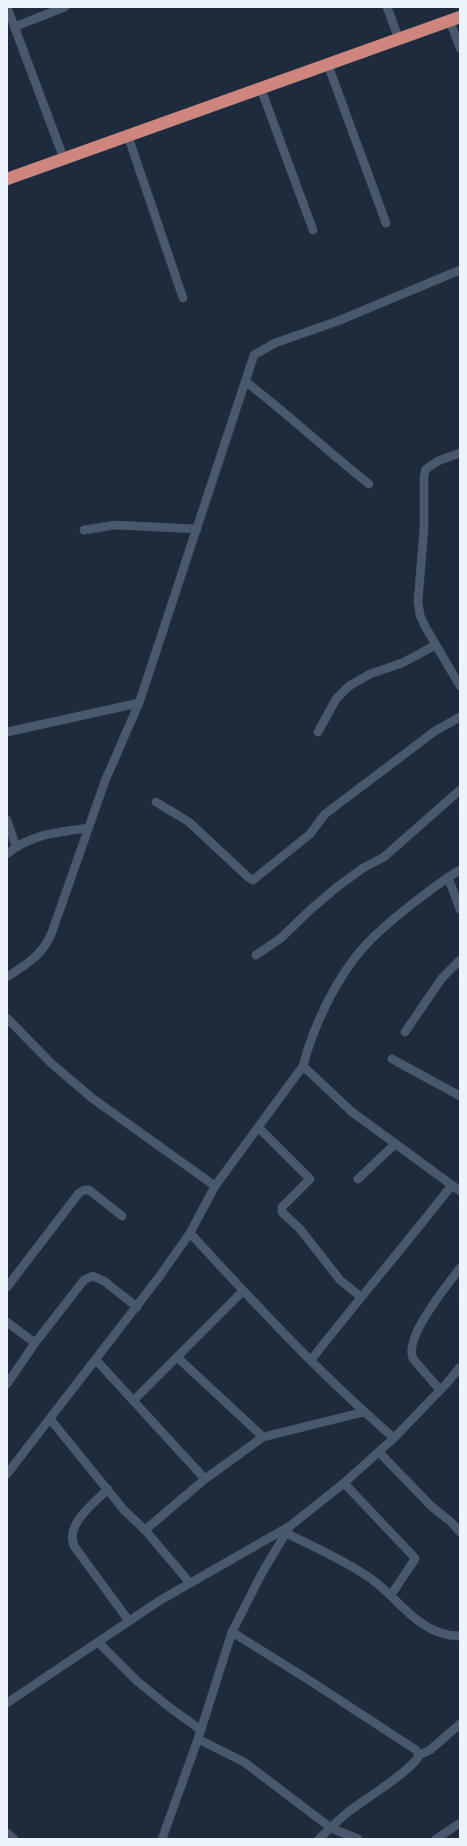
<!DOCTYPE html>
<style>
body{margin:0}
#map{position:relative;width:467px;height:1846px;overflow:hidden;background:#1e2b3d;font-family:"Fira Sans",sans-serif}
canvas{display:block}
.frame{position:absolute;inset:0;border:8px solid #ecf3fd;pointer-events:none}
</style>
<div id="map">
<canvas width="467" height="1846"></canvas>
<div class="frame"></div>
</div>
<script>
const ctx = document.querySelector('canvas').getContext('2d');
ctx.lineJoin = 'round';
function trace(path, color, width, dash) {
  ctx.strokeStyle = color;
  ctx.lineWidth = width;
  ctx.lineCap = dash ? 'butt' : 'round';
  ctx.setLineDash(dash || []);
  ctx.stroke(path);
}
const minor = new Path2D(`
 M7,7l57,152
 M387,7l12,32
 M450,21l10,27
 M14,27l51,-20
 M328,65l58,158
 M261,89l52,141
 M128,136l55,162
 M246,382c42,32 81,69 123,102
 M460,453l-22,8 -12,8 -2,7v51l-6,75 2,13 6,13 34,58
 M84,530l31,-5 82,4
 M7,732l132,-29
 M318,732l18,-33 13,-13 21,-12 32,-11 34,-18
 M156,802l33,20 60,56 4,2 57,-46 15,-20 110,-83 25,-14
 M7,820l9,27
 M7,854c24,-20 51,-22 81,-26
 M460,870c-14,8 -27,18 -40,28 -20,15 -40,31 -57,50 -27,30 -50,79 -60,118l49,46 108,79
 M448,877l12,32
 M256,955l25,-17 29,-28 27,-23 26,-19 21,-11 76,-67
 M7,977c20,-13 36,-22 45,-45l53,-151 34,-78 115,-348 21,-12 63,-22 122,-51
 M7,1018l44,45 41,35 123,88
 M405,1032l37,-54 18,-18
 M392,1059l68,37
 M259,1128l51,51 -28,28v5l18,17 40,51 21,17
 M358,1179l37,-35
 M190,1233c65,71 131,142 204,205
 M7,1287l72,-94 5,-3h5l33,26
 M243,1291l-66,66 86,80
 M7,1322l28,21 49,-63 9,-4 11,5 33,26
 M96,1360l109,119
 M311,1360c46,-59 95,-116 141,-175
 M7,1384l28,-41
 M440,1390l-26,-30c-13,-20 33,-74 46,-92
 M133,1401l44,-44
 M50,1419l74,91 21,20 60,-51 58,-42 101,-25
 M379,1452l52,54 20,16 9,10
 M7,1474l152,-197 31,-44 25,-47 88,-120
 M344,1483l70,74 1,2 -24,36
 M108,1489c-14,14 -43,35 -34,57l55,75
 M145,1530l45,53
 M286,1533c28,14 58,27 84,45 25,17 44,49 75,56 5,2 10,1 15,2
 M232,1632l80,50 104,68 3,5
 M98,1642l39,39 32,26 32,23
 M7,1703l152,-102 131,-75 54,-43 50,-45 53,-55 13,-16
 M198,1739l46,23 87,66 27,11
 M7,1833l7,6
 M162,1839l36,-100 34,-107 30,-59 28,-47
 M319,1839c9,-9 18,-18 28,-26 13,-11 68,-44 72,-58l11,-5 30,-26
 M436,1839l24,-16`);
const highway = new Path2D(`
 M7,179l453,-162`);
trace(minor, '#3e4957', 9);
trace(highway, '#3e4957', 13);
trace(minor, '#4a586d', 8);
trace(highway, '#ce857d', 12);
</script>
